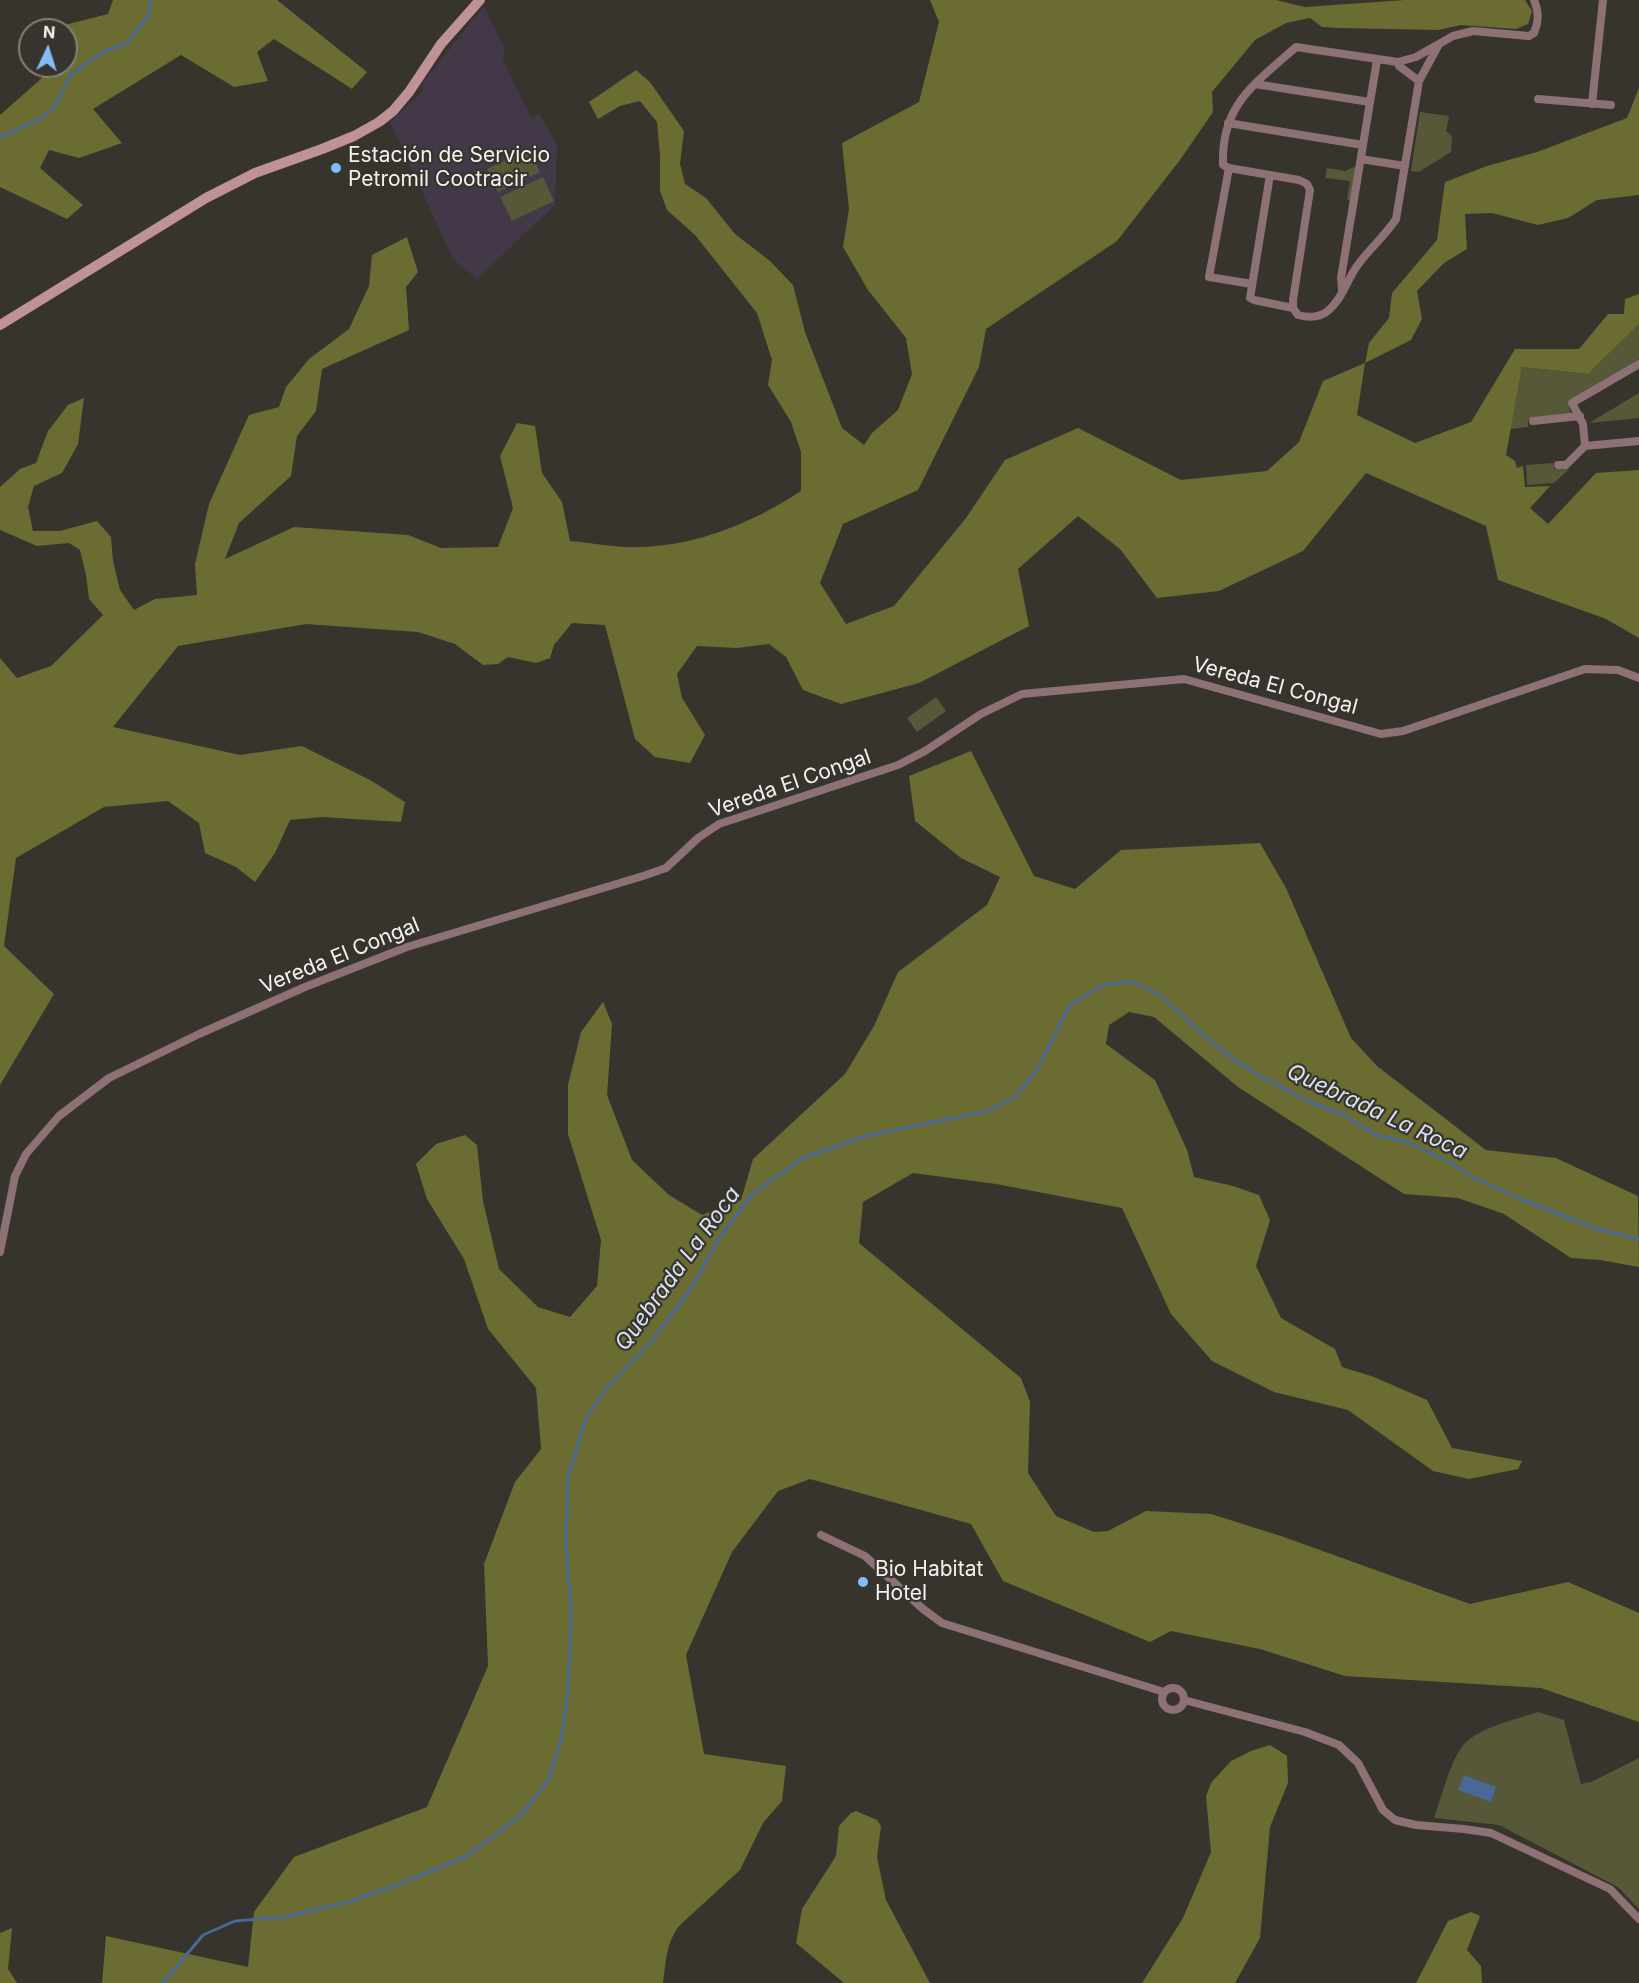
<!DOCTYPE html>
<meta charset="utf-8">
<style>
body{margin:0}
#map{position:relative;width:1639px;height:1983px;overflow:hidden;background:#37342e;font-family:Inter,sans-serif}
canvas{display:block}
.north{position:absolute;left:18px;top:18px;width:60px;height:60px;box-sizing:border-box;background:#37342e;border:2px solid #83807b;border-radius:50%;rotate:4deg;font-size:16px;font-weight:700;line-height:24px;text-align:center;color:#f4f2ee}
.north::after{content:'';display:block;margin:auto;width:21px;height:27px;background:#80bdfa;clip-path:polygon(50% 0,100% 100%,50% 72%,0 100%)}
</style>
<div id="map">
<canvas width="1639" height="1983"></canvas>
<div class="north">N</div>
</div>
<script>
const ctx = document.querySelector('canvas').getContext('2d');
ctx.lineJoin = 'round';
function fillPath(path, color) {
  ctx.fillStyle = color;
  ctx.fill(path, 'evenodd');
}
function trace(path, color, width, dash) {
  ctx.strokeStyle = color;
  ctx.lineWidth = width;
  ctx.lineCap = dash ? 'butt' : 'round';
  ctx.setLineDash(dash || []);
  ctx.stroke(path);
}
function drawText(font, color, halo, rows, align = 'center') {
  ctx.font = font + ' Inter,sans-serif';
  ctx.lineWidth = 4.5;
  ctx.setLineDash([]);
  ctx.textBaseline = 'middle';
  ctx.strokeStyle = halo;
  ctx.fillStyle = color;
  for (const [text, x, y, turn = 0] of rows) {
    ctx.save();
    ctx.translate(x, y);
    ctx.rotate((+turn || 0) * Math.PI / 180);
    ctx.textAlign = isNaN(turn) ? turn : align;
    if (halo) ctx.strokeText(text, 0, 0);
    ctx.fillText(text, 0, 0);
    ctx.restore();
  }
}
fillPath(new Path2D(`
 M484,6l20,41 -1,13 28,57 8,-3 18,31 -2,60 -78,74 -24,-20 -63,-137 33,-31v-9z`), '#423847');
fillPath(new Path2D(`
 M1420,112l29,4 -3,15 6,5 -1,16 -32,20 -8,-1z
 M529,149l11,23 -42,20 -11,-23z
 M1354,167l3,2 -5,31h-5l3,-19 -25,-3 2,-10 18,3z
 M543,177l11,24 -42,20 -12,-24z
 M1639,324v35l-71,43 3,12 -43,6v7l-18,2 12,-62 66,7z
 M1639,393v25l-50,5z
 M1553,463l1,6h15l-15,14 -27,2 -1,-20z
 M936,697l10,14 -29,21 -10,-14z
 M1538,1712l26,8 17,64 10,-2 48,-24v151l-21,-22 -119,-62 -65,-7c8,-22 16,-58 31,-75 13,-14 54,-25 73,-31z`), '#565837');
fillPath(new Path2D(`
 M113,0h164l90,72 -15,17 -78,-50 -17,13 11,29 -34,6 -53,-32 -88,54 29,34 -43,15 -30,-8 -9,18 43,37 -16,14 -67,-32v-72l51,-45v-4h15v-36h-13v-2l55,-14z
 M930,0h346l29,7 100,-7h120l7,11 -4,13 -12,5 -55,-4 -23,5 -98,-2 -18,-1 -12,-9 -24,5 -31,17 -43,52 1,20 -33,48 -63,81 -131,88 -7,38 -61,123 -75,34 -23,59 26,41 48,-18 72,-88 39,-58 73,-32 103,52 86,-9 32,-29 24,-61 42,-18 4,-20 20,-25 3,-25 45,-53 8,-58 42,-16 50,-14 90,-34 12,-30v107l-42,5 -29,18 -30,7 -46,-12 -27,1 2,35 -23,14 -27,28 5,28 -11,21 -46,23 -8,52 58,28 56,-21 44,-73h64l29,-35h16l1,-15 14,-5v30l-51,50 -66,-7 -16,88 9,6 2,7 6,-2 2,21 25,-1 -20,22 18,16 48,-51 43,-3v168l-33,-19 -108,-39 -12,-54 -120,-53 -63,78 -84,40 -62,7 -37,-49 -42,-33 -60,53 11,57 -110,57 -78,21 -38,-14 -17,-33 -17,-13 -32,4 -40,-2 -20,28 5,24 23,37 -15,28 -35,-6 -20,-18 -30,-114 -33,-2 -18,22 -4,13 -14,5 -28,-6 -10,7 -15,1 -28,-21 -37,-12 -112,-8 -128,22 -65,81 127,28 62,-9 68,34 35,22 -4,20 -79,-5 -32,3 -15,33 -20,29 -19,-15 -31,-14 -6,-30 -31,-22 -64,6 -88,51 -12,88 50,48 -54,91v-427l17,20 34,-12 52,-51 -14,-16 -3,-24 -6,-25 -11,-7 -32,3 -37,-16v-43l20,-18 16,-6 12,-32 20,-26 16,-7 -6,46 -16,29 -28,13 -6,21 5,24h27l37,-10 14,16 2,24 7,29 14,20 21,-11 42,-4 -2,-31 14,-60 40,-89 30,-8 7,-20 23,-28 40,-30 20,-43 3,-31 35,-18 11,35 -12,15 3,43 -87,39 -6,42 -19,25 -6,40 -52,47 -14,36 69,-32 114,8 33,13 57,-1 15,-39 -13,-52 17,-33 18,3 7,47 20,29 8,39c23,2 47,7 70,6 57,-1 114,-25 161,-56v-39l-10,-30 -23,-37 4,-25 -15,-47 -62,-78 -28,-25 -7,-19v-35l-3,-34 -17,-21 -20,5 -22,13 -9,-17 47,-32 14,12 34,49 -4,33 5,20 21,14 29,36 35,27 23,24 12,47 37,96 22,17 8,-12 26,-23 14,-36 -6,-36 -38,-48 -25,-43 6,-38 -7,-66 77,-41 20,-80z
 M971,751l63,125 41,13 46,-39 139,-7 26,45 65,150 26,28 109,84 70,8 82,38 1,71 -39,-7 -29,-2 -67,-44 -46,-16 -54,-4 -166,-107 -84,-70 -25,-5 -20,13 -3,19 49,36 32,70 7,27 39,9 26,9 11,25 -14,46 25,52 54,31 7,18 32,10 53,23 25,48 70,13 -4,8 -49,10 -36,-8 -85,-61 -74,-18 -62,-31 -41,-47 -49,-106 -126,-24 -83,-11 -50,29 -4,41 162,135 9,24 -2,71 28,43 38,16 14,-1 38,-20 65,3 70,22 189,68 98,-22 71,31v109l-98,-34 -196,-12 -85,-27 -89,-18 -21,11 -147,-61 -32,-57 -161,-45 -32,12 -46,61 -46,103 18,99 82,12 -4,35 -19,22 -23,47 -60,55c-14,17 -14,37 -17,58h-561l4,-47 142,31 6,-55 40,-55 133,-50 61,-141 -4,-102 31,-82 26,-33 -5,-61 -48,-59 -24,-70 -37,-60 -11,-35 20,-20 29,-9 12,10 6,56 16,68 39,38 32,10 27,-31 4,-46 -33,-106v-49l13,-53 22,-30 9,22 -5,71 25,65 37,35 33,20 39,-15 12,-41 92,-85 29,-48 24,-54 89,-67 13,-28 -39,-19 -46,-37 -6,-45z
 M1270,1745l17,11 1,27 -18,44 -10,111 -25,45h-93l41,-65 28,-66 -5,-56 5,-13 20,-22 20,-10z
 M856,1811l21,9 4,6 -4,31 9,43 44,83h-86l-48,-40 6,-34 34,-53 3,-30 12,-13z
 M1471,1912l9,4 -13,34 14,16 1,17h-66l32,-62z
 M12,1928l-4,41 9,14h-17v-50z`), '#6a6c31');
fillPath(new Path2D(`
 M1464,1775l32,12 -5,15 -33,-12z`), '#4a6896');
trace(new Path2D(`
 M0,137l42,-19 13,-12 16,-32 32,-22 24,-9 21,-27 2,-16
 M163,1983l40,-48 32,-14 49,-4 64,-15 46,-16 73,-30 54,-41 28,-36 13,-43 6,-43 3,-84 -5,-65 2,-66 18,-60 21,-31 44,-45 40,-54 27,-48 35,-47 50,-35 62,-22 122,-25 27,-13 24,-30 32,-63 32,-20 28,-4 30,14 57,52 36,25 57,30 33,13 33,20 31,7 46,22 12,9 53,25 79,31 42,10`), '#4a6896', 3);
trace(new Path2D(`
 M1438,46l-19,35 -23,138c-11,17 -27,30 -39,47 -10,14 -15,33 -28,44 -9,8 -20,8 -31,5l-5,-7v-8l17,-110 -3,-6 -8,-4 -70,-12 -6,-3c-2,-61 32,-81 73,-118l102,15 18,-5 37,-21 20,-5 56,5 5,-3c5,-13 5,-20 0,-33
 M1398,62l1,4 20,15
 M1255,84l115,18
 M1538,99l73,6
 M1592,104l11,-104
 M1228,123l135,22
 M1361,159l44,7
 M1229,168l-20,109 43,7
 M1270,175l-20,123 4,2 39,8
 M1342,290l-1,-12 36,-218
 M1533,421l47,-5
 M1585,446l54,-5
 M1558,465h8l19,-19 -2,-22 -11,-21 67,-39
 M0,1252l15,-76 11,-22 33,-38 50,-38 90,-44 106,-47 102,-40 236,-71 23,-8 32,-30 21,-14 179,-59 27,-14 56,-37 41,-20 162,-15 197,55 22,-3 182,-62 33,1 21,8
 M821,1535l44,21 58,53 19,14 222,69
 M1162 1699a11 11 0 1 1 22 0a11 11 0 1 1-22 0Z
 M1184,1700l121,32 34,13 19,18 25,47 12,10 21,5 48,4 27,4 119,56 29,30`), '#8d7174', 8);
trace(new Path2D(`
 M0,325l206,-127 49,-25 67,-24 32,-13 25,-14 14,-11 16,-19 32,-48 39,-44`), '#bf9298', 10);
for (const [x, y, r, color] of [
 [336,168,6,"#80bdfa"],
 [863,1582,6,"#80bdfa"]
]) {
  const dot = new Path2D();
  dot.arc(x, y, r, 0, 2 * Math.PI);
  ctx.fillStyle = color;
  ctx.fill(dot);
  trace(dot, '#37342e', 2);
}
drawText('21px', '#f4f2ee', '#37342e', [
 ["Estación de Servicio",348,156],
 ["Petromil Cootracir",348,180],
 ["Bio Habitat",875,1570],
 ["Hotel",875,1594]
], 'left');
drawText('21px', '#f4f2ee', '#37342e', [
 ["Vereda El Congal",1275,686,15],
 ["Vereda El Congal",790,784,-19],
 ["Vereda El Congal",340,956,-22]
]);
drawText('italic 22px', '#d9e2f1', '#37342e', [
 ["Quebrada La Roca",1377,1112,25],
 ["Quebrada La Roca",678,1269,-54]
]);
</script>
